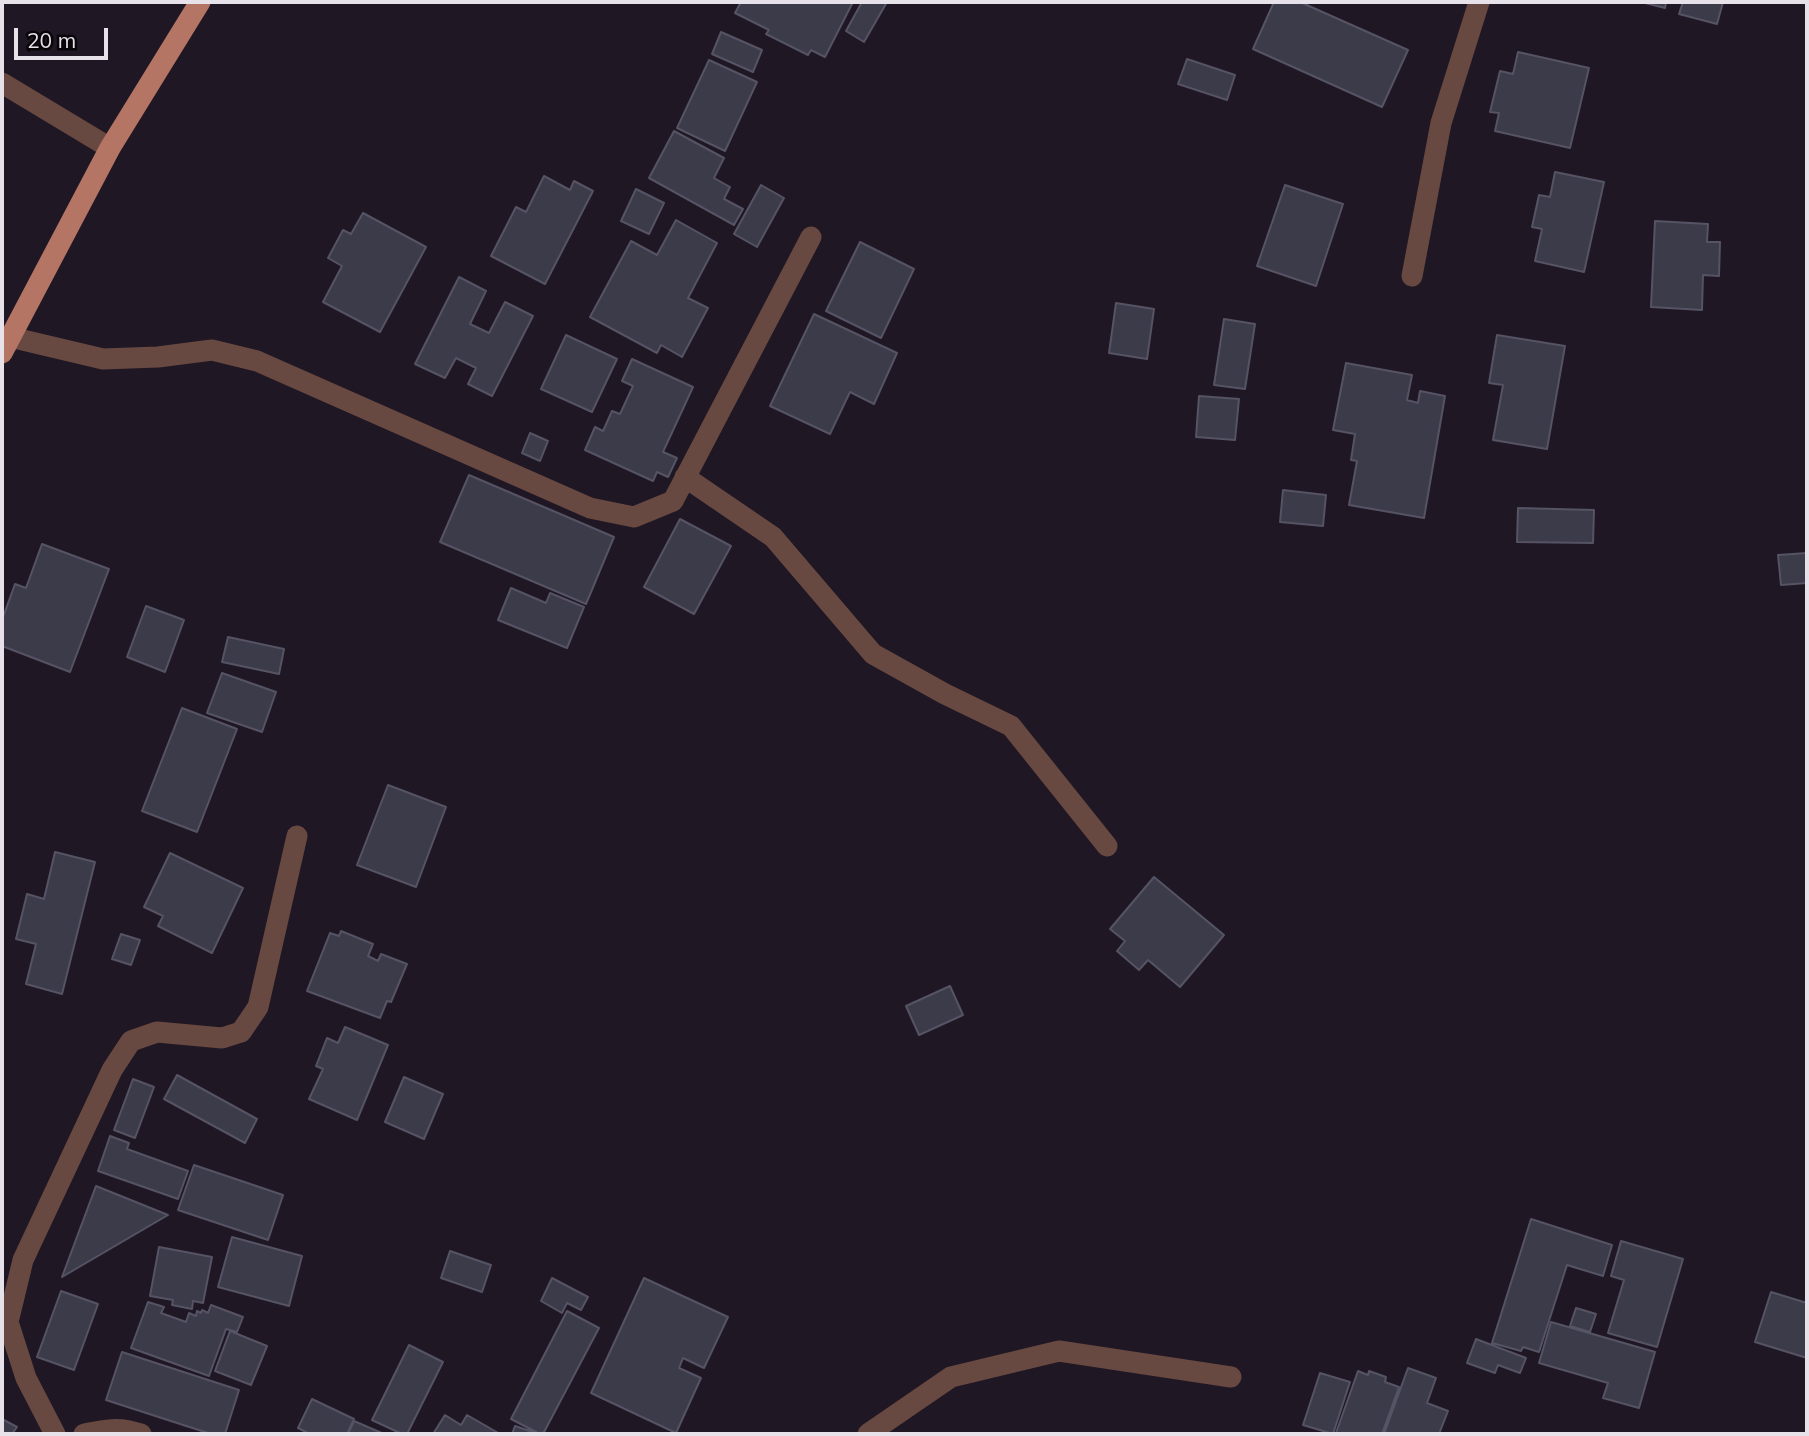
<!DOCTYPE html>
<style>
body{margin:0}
#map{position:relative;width:1809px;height:1436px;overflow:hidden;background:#201724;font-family:Mulish,sans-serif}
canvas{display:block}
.frame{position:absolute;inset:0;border:4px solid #e7e1ea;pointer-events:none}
.scale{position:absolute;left:14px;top:28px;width:94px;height:32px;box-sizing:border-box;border:4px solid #e7e1ea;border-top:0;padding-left:9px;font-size:21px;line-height:24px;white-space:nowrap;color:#e7e1ea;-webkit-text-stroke:5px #080509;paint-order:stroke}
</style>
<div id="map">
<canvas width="1809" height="1436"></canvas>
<div class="frame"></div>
<div class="scale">20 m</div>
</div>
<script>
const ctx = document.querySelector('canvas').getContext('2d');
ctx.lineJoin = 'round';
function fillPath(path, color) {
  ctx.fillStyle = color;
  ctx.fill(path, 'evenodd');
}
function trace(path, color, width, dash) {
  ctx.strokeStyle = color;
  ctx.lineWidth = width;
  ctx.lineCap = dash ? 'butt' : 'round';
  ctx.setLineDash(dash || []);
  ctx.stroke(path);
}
const building = new Path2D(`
 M741,2h112l-28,55 -14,-7 -3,5 -42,-21 3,-4 -34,-17z
 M862,2h25l-23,40 -18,-11z
 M1274,2h26l108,48 -26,57 -129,-58z
 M1641,2h25l-1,6z
 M1683,2h40l-6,22 -38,-10z
 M721,32l41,18 -9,22 -41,-18z
 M1518,52l71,16 -19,80 -75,-17 4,-18 -9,-1 10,-41 13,3z
 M1187,59l48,16 -8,25 -49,-16z
 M709,60l48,22 -32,69 -48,-23z
 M674,131l50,27 -10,20 16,9 -6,12 19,10 -9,16 -85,-47z
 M1555,172l49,10 -20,90 -49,-11 7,-32 -10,-2 7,-32 11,2z
 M544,176l26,14 4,-9 19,10 -48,93 -54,-28 25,-49 10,5z
 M761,185l23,13 -27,49 -23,-13z
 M1285,185l58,19 -27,82 -59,-20z
 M636,189l28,14 -15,31 -28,-13z
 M363,213l63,34 -46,85 -57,-30 19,-36 -14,-8 15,-28 8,4z
 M676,220l41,23 -29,55 20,10 -26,49 -21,-12 -4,8 -67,-36 41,-76 26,14z
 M1655,221l53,3 -1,18h13l-1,34 -16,-1 -1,35 -51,-3z
 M860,242l54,27 -33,69 -55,-27z
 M459,277l27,14 -16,33 19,9 16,-31 28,14 -41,80 -24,-12 8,-16 -20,-10 -11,20 -30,-14z
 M1116,303l38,6 -7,50 -38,-6z
 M814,314l83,39 -23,51 -24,-12 -20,42 -60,-28z
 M1224,319l31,5 -10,65 -31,-4z
 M566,335l51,24 -25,53 -51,-23z
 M1497,335l68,11 -18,103 -54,-9 10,-55 -14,-2z
 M632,359l61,28 -30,65 14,6 -9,19 -11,-5 -4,9 -68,-31 10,-23 8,4 9,-20 8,3 13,-28 -11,-5z
 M1346,363l66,12 -5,25 11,3 2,-12 25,5 -21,122 -75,-13 8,-44 -6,-1 4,-26 -22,-4z
 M1199,396l40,3 -4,41 -39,-3z
 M530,433l18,8 -8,20 -18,-8z
 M469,475l145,62 -28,67 -146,-62z
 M1283,490l43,5 -3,31 -43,-4z
 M1518,508l76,2 -1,33 -76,-1z
 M680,519l51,27 -37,68 -50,-27z
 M42,544l67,25 -39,103 -68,-26v-26l13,-36 11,4z
 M1807,553v30l-26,2 -3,-30z
 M511,588l35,15 4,-10 34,14 -17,41 -69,-28z
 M146,606l38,14 -19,52 -38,-15z
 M228,637l56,12 -5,25 -57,-12z
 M222,673l54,19 -14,40 -55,-19z
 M182,708l55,21 -40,103 -55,-21z
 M388,785l58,22 -30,80 -59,-22z
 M55,852l40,10 -33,132 -36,-10 10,-40 -20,-5 11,-45 17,5z
 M170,853l73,35 -31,65 -54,-27 5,-10 -19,-9z
 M1154,877l70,58 -44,52 -32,-27 -9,10 -22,-19 8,-10 -15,-12z
 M341,931l32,13 -5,12 10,5 3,-7 26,10 -16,38 -4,-1 -7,17 -73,-27 23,-58 9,3z
 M121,934l19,6 -9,25 -19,-6z
 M950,986l13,29 -44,20 -13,-29z
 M345,1027l43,18 -31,75 -48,-21 14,-30 -7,-3 11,-28 11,5z
 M177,1075l80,44 -12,24 -81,-44z
 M404,1077l39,17 -19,45 -39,-17z
 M133,1079l21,8 -19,51 -21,-8z
 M110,1136l19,7 -2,6 61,22 -10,28 -80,-28z
 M194,1165l89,30 -15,45 -90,-30z
 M96,1186l72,29 -106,62z
 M1531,1219l81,26 -9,31 -36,-11 -28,87 -16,-5 -2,4 -29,-8z
 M232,1237l70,19 -13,50 -71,-19z
 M1621,1241l62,18 -26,88 -49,-14 16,-53 -13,-4z
 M159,1247l53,10 -9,46 -10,-2 -1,8 -20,-4 1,-5 -23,-4z
 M450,1251l41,14 -9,27 -41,-14z
 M552,1278l36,19 -7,13 -14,-7 -5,10 -21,-12z
 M644,1278l84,39 -24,51 -21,-10 -4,10 22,10 -25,55 -85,-40z
 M61,1291l37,13 -24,66 -37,-13z
 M1771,1292l36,11v55l-52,-16z
 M148,1302l16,5 -3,6 25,9 3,-9 7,3 1,-5 4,2 1,-3 6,3 3,-8 32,12 -6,15 -11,-3 -17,47 -78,-28z
 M1576,1308l20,6 -6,18 -20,-6z
 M567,1311l32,17 -56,106h-3l-29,-15z
 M1551,1322l104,30 -16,56 -36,-10 5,-15 -69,-20z
 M230,1331l37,15 -16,39 -36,-14z
 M1476,1339l50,19 -6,15 -22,-8 -3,8 -28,-10z
 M409,1345l34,17 -36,72h-5l-30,-14z
 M122,1352l117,38 -14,44h-14l-105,-34z
 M1408,1368l28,10 -9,25 21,8 -9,23h-55z
 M1358,1371l10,4 1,-4 17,6 -1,5 14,5 -17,47 -46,-1z
 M1320,1373l30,9 -17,52 -30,-9z
 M312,1399l42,20 -7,15h-37l-12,-6z
 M445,1415l16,10 6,-10 33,19h-67z
 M2,1419l15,8 -5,7h-10z
 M354,1421l30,13h-36z
 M515,1426l21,7 -1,1h-23z`);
fillPath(building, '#3c3b4a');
trace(building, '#555364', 2);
trace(new Path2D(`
 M2,83l108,65
 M1412,276l29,-153 38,-121
 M10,337l93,22 55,-2 54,-7 45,11 333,147 44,9 39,-16 138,-264
 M685,477l88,60 100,117 72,40 66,32 96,120
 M55,1434l-29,-56 -18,-56 15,-62 89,-190 19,-29 26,-9 65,6 19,-6 17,-25 39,-171
 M84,1434c24,-4 32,-8 57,0
 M868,1434l83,-57 108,-26 172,26`), '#684941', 21);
trace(new Path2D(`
 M2,353l108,-205 90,-146`), '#b57565', 21);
</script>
